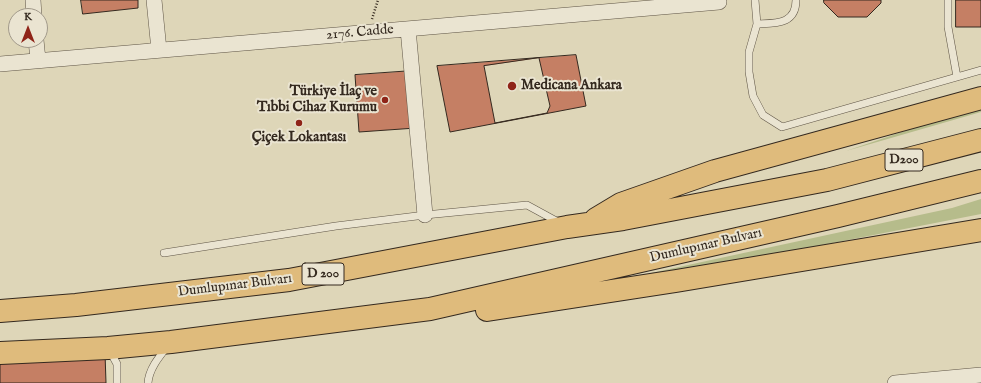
<!DOCTYPE html>
<meta charset="utf-8">
<style>
body{margin:0}
#map{position:relative;width:981px;height:383px;overflow:hidden;background:#ded6b8;font-family:"IM FELL English",serif}
canvas{display:block}
.north{position:absolute;left:8px;top:8px;width:40px;height:40px;box-sizing:border-box;background:#eae4d1;border:1px solid #a1998a;border-radius:50%;rotate:0deg;font-size:11px;font-weight:700;line-height:16px;text-align:center;color:#34291f}
.north::after{content:'';display:block;margin:auto;width:14px;height:18px;background:#8f2418;clip-path:polygon(50% 0,100% 100%,50% 72%,0 100%)}
</style>
<div id="map">
<canvas width="981" height="383"></canvas>
<div class="north">K</div>
</div>
<script>
const ctx = document.querySelector('canvas').getContext('2d');
ctx.lineJoin = 'round';
function fillPath(path, color) {
  ctx.fillStyle = color;
  ctx.fill(path, 'evenodd');
}
function trace(path, color, width, dash) {
  ctx.strokeStyle = color;
  ctx.lineWidth = width;
  ctx.lineCap = dash ? 'butt' : 'round';
  ctx.setLineDash(dash || []);
  ctx.stroke(path);
}
function drawText(font, color, halo, rows, align = 'center') {
  ctx.font = font + ' "IM FELL English",serif';
  ctx.lineWidth = 4;
  ctx.setLineDash([]);
  ctx.textBaseline = 'middle';
  ctx.strokeStyle = halo;
  ctx.fillStyle = color;
  for (const [text, x, y, turn = 0] of rows) {
    ctx.save();
    ctx.translate(x, y);
    ctx.rotate((+turn || 0) * Math.PI / 180);
    ctx.textAlign = isNaN(turn) ? turn : align;
    if (halo) ctx.strokeText(text, 0, 0);
    ctx.fillText(text, 0, 0);
    ctx.restore();
  }
}
fillPath(new Path2D(`
 M981,105v7l-135,39z
 M981,199v15l-327,64 -3,-5 301,-65z`), '#b6bc8b');
const building = new Path2D(`
 M81,0h57v8l-55,6z
 M824,0h57v3l-14,14h-29l-14,-14z
 M956,0h25v27h-25z
 M576,55l10,51 -136,26 -13,-66z
 M539,58l11,48 -3,7 -52,10 -11,-57z
 M412,71l4,57 -57,4 -4,-57z
 M105,353l1,30h-106v-25z`);
fillPath(building, '#c57f64');
trace(building, '#34291f', 1);
const lane = new Path2D(`
 M755,0l2,24 -8,28v20l4,24 10,19 19,12 199,-57
 M948,0v27l9,50
 M757,24c18,-1 39,1 39,-24
 M164,253l172,-27 89,-11 102,-10 33,18
 M110,351l7,13v19
 M148,383c1,-14 11,-26 19,-36`);
const street = new Path2D(`
 M33,0l1,16
 M154,0l5,50
 M408,29l17,186
 M36,40l2,20
 M0,64l719,-62
 M895,383l86,-8`);
const highway = new Path2D(`
 M596,219l25,-15 94,-33 266,-73
 M487,310l189,-29 305,-51
 M0,311l76,-6 213,-25 278,-53 56,-8 204,-39 154,-40
 M0,353l108,-5 63,-6 259,-33 408,-93 143,-35`);
trace(lane, '#5e5445', 8);
trace(street, '#5e5445', 16);
trace(highway, '#34291f', 24);
trace(new Path2D(`
 M372,19l6,-19`), '#34291f', 2.5, [1, 2]);
trace(lane, '#eae4d1', 7);
trace(street, '#eae4d1', 15);
trace(highway, '#dfbb7c', 22);
for (const [x, y, r, color] of [
 [512,86,5,"#8f2418"],
 [385,100,4,"#8f2418"],
 [299,123,4,"#8f2418"]
]) {
  const dot = new Path2D();
  dot.arc(x, y, r, 0, 2 * Math.PI);
  ctx.fillStyle = color;
  ctx.fill(dot);
  trace(dot, '#eae4d1', 1.5);
}
for (const [x, y, w] of [
 [904,160,38],
 [323,274,42]
]) {
  const box = new Path2D();
  box.roundRect(x - w / 2, y - 11, w, 22, 3);
  ctx.fillStyle = '#eae4d1';
  ctx.fill(box);
  trace(box, '#34291f', 1);
}
drawText('bold 13px', '#34291f', null, [
 ["D200",904,160],
 ["D 200",323,274]
]);
drawText('14px', '#34291f', '#eae4d1', [
 ["2176. Cadde",360,33,-5],
 ["Dumlupınar Bulvarı",706,246,-13],
 ["Dumlupınar Bulvarı",235,286,-7]
]);
drawText('bold 14px', '#34291f', '#eae4d1', [
 ["Medicana Ankara",521,86],
 ["Türkiye İlaç ve",377,92,"right"],
 ["Tıbbi Cihaz Kurumu",377,108,"right"],
 ["Çiçek Lokantası",299,138,"center"]
], 'left');
</script>
